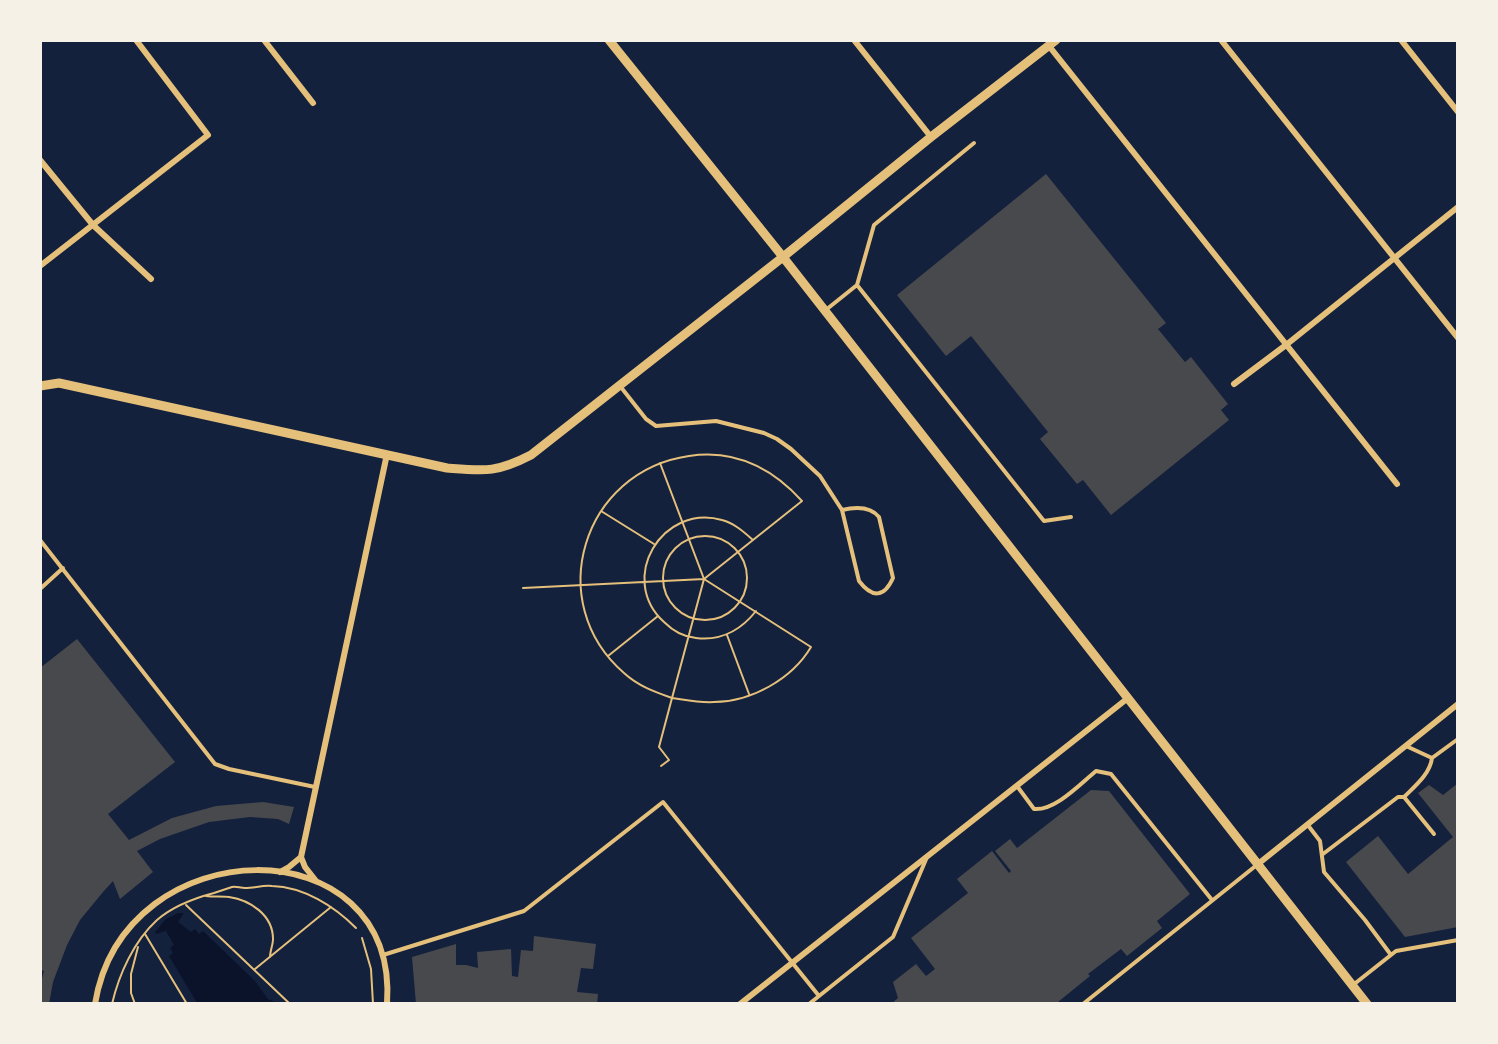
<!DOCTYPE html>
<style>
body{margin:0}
#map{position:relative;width:1498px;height:1044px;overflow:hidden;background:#14213d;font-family:"Fira Sans Condensed",sans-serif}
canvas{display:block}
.frame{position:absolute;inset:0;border:42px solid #f6f1e7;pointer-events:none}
</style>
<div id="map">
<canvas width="1498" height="1044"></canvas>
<div class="frame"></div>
</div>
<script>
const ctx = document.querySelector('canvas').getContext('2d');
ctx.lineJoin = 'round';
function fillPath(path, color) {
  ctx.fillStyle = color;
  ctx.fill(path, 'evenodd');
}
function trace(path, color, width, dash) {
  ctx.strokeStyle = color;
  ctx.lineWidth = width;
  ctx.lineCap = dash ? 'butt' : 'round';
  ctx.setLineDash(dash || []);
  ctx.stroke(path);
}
fillPath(new Path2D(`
 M178,913h6l-6,9 13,10 4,-3 4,5 4,-3 52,50 13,18 9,4h-80l-28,-47 4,-3 -3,-5 4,-3 -8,-14 -10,3 -1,-2 11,-13z`), '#0b132b');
fillPath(new Path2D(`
 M1046,174l120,149 -8,6 27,33 6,-5 37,47 -7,6 8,10 -118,95 -28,-35 -6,4 -37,-45 8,-7 -77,-96 -25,20 -49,-61z
 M77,639l98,123 -67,52 21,26 43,-22 44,-12 47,-4 31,5 -5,17 -11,-5 -28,-2 -41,5 -49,17 -23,12 16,21 -33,27 -7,-18 -10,11 -23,28 -13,25 -14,37 -4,22h-9v-18l4,-15 -4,-1v-302z
 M1458,783v144l-53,10 -59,-75 32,-26 30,38 45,-37 -35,-44 11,-8 14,10z
 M1091,790l18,1 81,103 -33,27 5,7 -35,28 -6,-7 -33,25 2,2 -32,26 1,2h-168l7,-6 -5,-16 23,-18 10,12 9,-7 -24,-31 57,-45 -11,-14 35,-28 17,22 2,-2 -16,-20 15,-12 7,9z
 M534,936l62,8 -3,25 -12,-1 -4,24 21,2 -1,10h-181l-4,-47 44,-13v21h10l12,3 -1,-16 34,-3 1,27 6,1 3,-27 12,1z`), '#48494c');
trace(new Path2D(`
 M660,463l44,116 -32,119c-17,-6 -34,-12 -48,-25 -82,-71 -41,-202 65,-217 46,-7 83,12 113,45l-98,78
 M601,511l53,33
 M663 578a42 42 0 1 1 84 0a42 42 0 1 1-84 0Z
 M753,540c-9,-8 -19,-17 -31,-20 -60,-17 -105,59 -58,102 8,8 20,15 32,16 25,3 45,-8 60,-27
 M523,588l181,-9 107,68c-19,32 -60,55 -97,55 -14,1 -28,-2 -42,-4l-13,49 10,13 -8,6
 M727,635l22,59
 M608,656l50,-40
 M206,896c8,1 16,0 23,1 21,3 44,18 44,42 0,6 -3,12 -3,18
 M186,905l104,99
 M145,934l42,70
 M362,938l9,31 2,35
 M255,969l76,-62
 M112,1004c7,-30 22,-63 45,-84 15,-13 38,-22 57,-27 6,-2 12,-4 18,-6 4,-1 8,1 13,1 9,0 18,-3 27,-2 32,1 62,20 84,42
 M135,1004l-4,-11v-19l7,-27`), '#e5c07b', 2);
trace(new Path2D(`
 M857,285l187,236 27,-4
 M827,309l30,-24 17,-60 100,-82
 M620,386l26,33 10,7 60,-5 48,12 13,6 14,10 29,27 22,34 17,71c13,17 25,17 34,-3l-14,-61c-9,-11 -24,-10 -37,-7
 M40,540l175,224 14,5 86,18
 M40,589l23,-21
 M1406,746l26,12 26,-19
 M1017,786l17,23c21,2 46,-25 62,-38l15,3 101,126
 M1404,797c11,-11 26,-23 28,-39
 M1307,824l13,17 4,31 41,48 26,35
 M1323,854l75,-57h6l30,37
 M383,955l141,-44 139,-109 156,194
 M1353,985l43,-34 62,-11
 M809,1004l84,-67 34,-80
 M1083,1004l175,-140`), '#e5c07b', 4);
trace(new Path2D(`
 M264,40l49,63
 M854,40l77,97
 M1221,40l237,298
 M1401,40l57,72
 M1049,46l348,438
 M40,160l53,65 58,54
 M40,266l168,-131 -72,-95
 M1234,384l52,-39 172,-138
 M301,857l86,-403
 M1258,864l200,-160
 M280,872l9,-5 12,-10 4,10 11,14
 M95,1004c29,-177 305,-180 292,0
 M740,1004l388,-306`), '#e5c07b', 6);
trace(new Path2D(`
 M609,40l174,217 584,747
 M40,386l19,-3 388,85c38,3 49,5 84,-13l252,-198 148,-120 125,-97`), '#e5c07b', 9);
</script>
